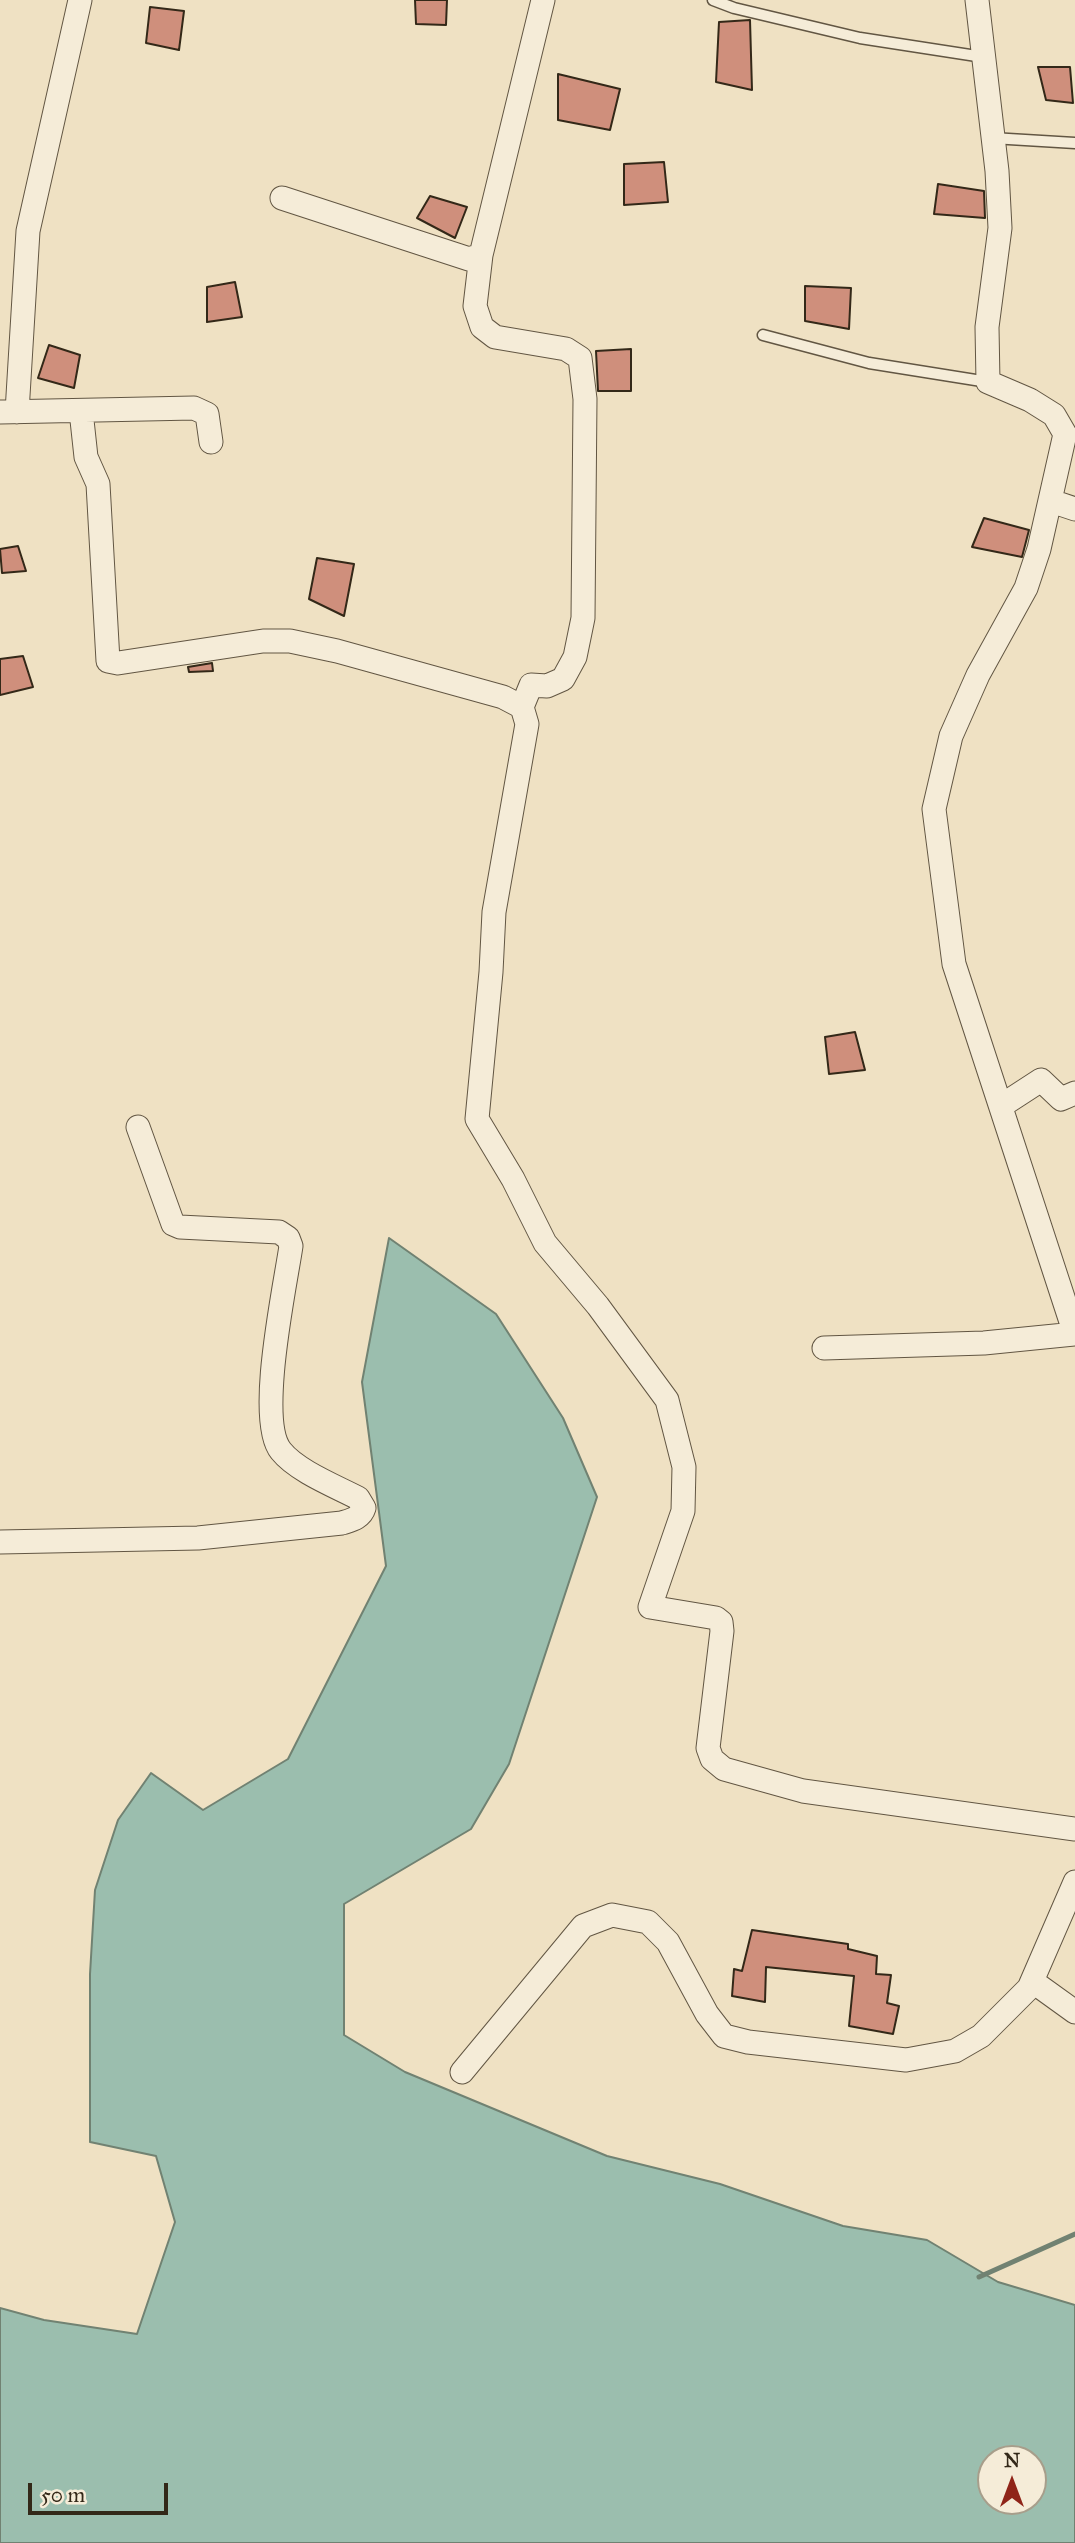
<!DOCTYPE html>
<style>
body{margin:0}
#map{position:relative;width:1075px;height:2543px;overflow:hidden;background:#efe1c3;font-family:"IM FELL Great Primer",serif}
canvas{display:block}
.north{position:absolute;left:977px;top:2445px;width:70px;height:70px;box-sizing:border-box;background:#f5ecd8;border:2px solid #a79e8b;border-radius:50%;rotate:0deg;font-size:19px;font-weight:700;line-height:28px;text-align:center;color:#332818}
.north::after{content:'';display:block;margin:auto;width:24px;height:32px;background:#8f2418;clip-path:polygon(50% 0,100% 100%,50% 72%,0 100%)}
.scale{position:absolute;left:28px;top:2483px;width:140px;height:32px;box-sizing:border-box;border:4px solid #332818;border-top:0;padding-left:9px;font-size:21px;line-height:24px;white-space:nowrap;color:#332818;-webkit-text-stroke:5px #f5ecd8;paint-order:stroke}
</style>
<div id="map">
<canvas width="1075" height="2543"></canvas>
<div class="north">N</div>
<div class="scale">50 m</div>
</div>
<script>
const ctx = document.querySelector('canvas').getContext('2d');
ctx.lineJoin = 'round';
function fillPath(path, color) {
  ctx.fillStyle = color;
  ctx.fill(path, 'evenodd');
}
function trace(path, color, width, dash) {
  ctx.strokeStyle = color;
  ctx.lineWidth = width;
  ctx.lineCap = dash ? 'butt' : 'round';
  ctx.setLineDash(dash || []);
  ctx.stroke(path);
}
const water = new Path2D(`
 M389,1238l107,76 67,104 34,79 -88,267 -38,65 -127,75v131l61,37 202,84 113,28 123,42 84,14 71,42 77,23v238h-1075v-235l44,12 93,14 38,-112 -19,-66 -66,-14v-168l5,-84 23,-70 33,-47 52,37 85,-51 98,-193 -24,-184zM1033,2459v42h-42v-42z`);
fillPath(water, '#9bbeae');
trace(water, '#718272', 2);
trace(new Path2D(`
 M979,2277l96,-43`), '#718272', 5);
const building = new Path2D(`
 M415,0h32l-1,25 -30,-1z
 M150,7l34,4 -5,39 -33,-7z
 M750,20l2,70 -36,-8 3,-60z
 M1038,67h32l3,36 -27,-3z
 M558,74l62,15 -10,41 -52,-10z
 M664,162l4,40 -44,3v-41z
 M938,184l46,7 1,27 -51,-4z
 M430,196l37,11 -12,31 -38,-20z
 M235,282l7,35 -35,5v-35z
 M805,286l46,2 -2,41 -44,-8z
 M49,345l31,10 -6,33 -36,-10z
 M631,349v42h-33l-2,-40z
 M984,518l45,12 -7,27 -50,-10z
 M18,546l8,25 -24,2 -2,-24z
 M317,558l37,6 -10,52 -35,-17z
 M23,656l10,31 -33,8v-36z
 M212,663l1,8 -24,1 -1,-5z
 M855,1032l10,38 -36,4 -4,-37z
 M752,1930l96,14v5l29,7 -1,18 15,1 -4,28 12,3 -6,28 -44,-8 5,-50 -88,-9 -1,35 -33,-6 2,-27 8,2z`);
fillPath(building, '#cf8f7c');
trace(building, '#332818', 2);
const lane = new Path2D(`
 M713,0l21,8 126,30 123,19
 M992,138l83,5
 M763,335l106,28 119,19`);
const street = new Path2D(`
 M282,198l187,61 12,-4 62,-255
 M481,255l-6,51 7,21 13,10 71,12 14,9 5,41 -2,219 -8,39 -12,22 -16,7 -16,-1 -9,22
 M81,411l5,46 12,27 10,177 10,2 145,-22h27l47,10 166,46 19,10 5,17 -33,188 -3,60 -14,147 36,60 32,64 53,63 69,94 17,67 -1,44 -33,96 66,11 5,4 1,9 -14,117 4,11 12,10 79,22 272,38
 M0,412l194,-4 13,6 4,28
 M17,412l11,-181 52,-231
 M1051,501l24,8
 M1001,1106l40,-26 20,19 14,-6
 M824,1348l160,-5 91,-9 -121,-370 -20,-155 17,-73 27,-61 48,-87 13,-39 26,-115 -11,-19 -24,-15 -42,-18 -1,-55 13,-99 -3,-57 -20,-171
 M0,1542l198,-4 144,-15c9,-3 19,-5 22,-15l-6,-10c-23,-12 -61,-27 -77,-47 -25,-30 4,-164 10,-205l-3,-8 -9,-6 -99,-5 -7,-3 -35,-97
 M1032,1981l43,31
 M462,2072l121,-146 29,-11 36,7 20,20 39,72 17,22 24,6 158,18 49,-9 26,-15 48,-48 46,-106`);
trace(lane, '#625643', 13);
trace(street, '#625643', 25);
trace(lane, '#f5ecd8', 10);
trace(street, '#f5ecd8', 23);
</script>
